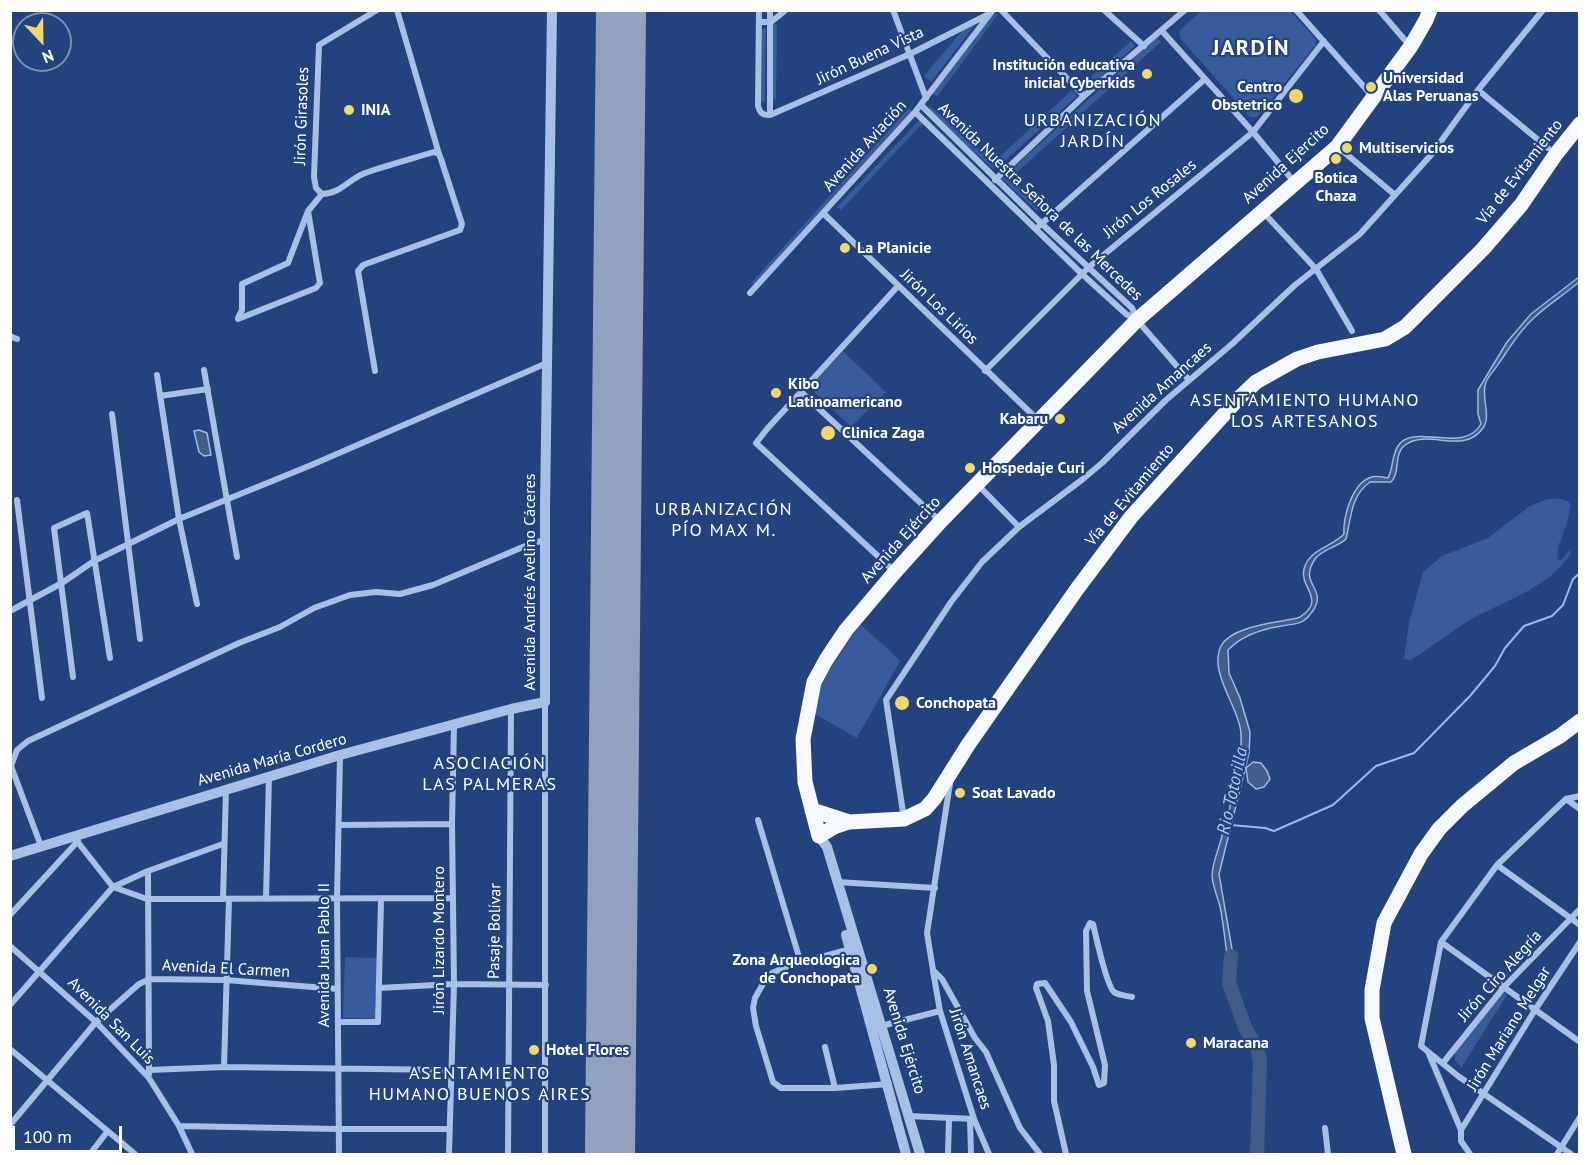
<!DOCTYPE html>
<meta charset="utf-8">
<style>
body{margin:0}
#map{position:relative;width:1590px;height:1165px;overflow:hidden;background:#24437e;font-family:"PT Sans",sans-serif}
canvas{display:block}
.frame{position:absolute;inset:0;border:12px solid #fff;pointer-events:none}
.north{position:absolute;left:12px;top:12px;width:60px;height:60px;box-sizing:border-box;background:#24437e;border:2px solid #7c8eb2;border-radius:50%;rotate:158deg;font-size:16px;font-weight:700;line-height:24px;text-align:center;color:#fff}
.north::after{content:'';display:block;margin:auto;width:21px;height:27px;background:#f0d76e;clip-path:polygon(50% 0,100% 100%,50% 72%,0 100%)}
.scale{position:absolute;left:12px;top:1126px;width:110px;height:27px;box-sizing:border-box;border:3px solid #fff;border-top:0;padding-left:8px;font-size:18px;line-height:21px;white-space:nowrap;color:#fff;-webkit-text-stroke:4px #24437e;paint-order:stroke}
</style>
<div id="map">
<canvas width="1590" height="1165"></canvas>
<div class="frame"></div>
<div class="north">N</div>
<div class="scale">100 m</div>
</div>
<script>
const ctx = document.querySelector('canvas').getContext('2d');
ctx.lineJoin = 'round';
function fillPath(path, color) {
  ctx.fillStyle = color;
  ctx.fill(path, 'evenodd');
}
function trace(path, color, width, dash) {
  ctx.strokeStyle = color;
  ctx.lineWidth = width;
  ctx.lineCap = dash ? 'butt' : 'round';
  ctx.setLineDash(dash || []);
  ctx.stroke(path);
}
function drawText(font, color, halo, rows, align = 'center') {
  ctx.font = font + ' "PT Sans",sans-serif';
  ctx.lineWidth = 4.5;
  ctx.setLineDash([]);
  ctx.textBaseline = 'middle';
  ctx.strokeStyle = halo;
  ctx.fillStyle = color;
  for (const [text, x, y, turn = 0] of rows) {
    ctx.save();
    ctx.translate(x, y);
    ctx.rotate((+turn || 0) * Math.PI / 180);
    ctx.textAlign = isNaN(turn) ? turn : align;
    if (halo) ctx.strokeText(text, 0, 0);
    ctx.fillText(text, 0, 0);
    ctx.restore();
  }
}
fillPath(new Path2D(`
 M1202,10l88,1 25,27 1,7 -59,72h-7l-70,-79 -1,-7z
 M994,14h4l-61,83 -4,-4z
 M978,21l-47,61 -7,-6 39,-46z
 M774,24l3,1 -1,74 -4,1 -1,-75z
 M764,28l2,1 -1,72 -2,1 -3,-1 1,-72z
 M1157,37l4,5 -147,133 -4,-4z
 M1131,41l4,5 -46,42 -5,-5z
 M1072,90l5,6 -78,70h-4v-5z
 M929,105l63,55 2,10 -64,-59z
 M909,108l3,3 -159,174 -1,-3z
 M923,116l3,4 -85,90 -4,-3z
 M1006,175l35,32 -4,4 -35,-32z
 M843,351l43,41 -35,35 -42,-40z
 M1548,499c9,0 18,-2 23,6l-4,18 -8,21 -2,16h4l9,-10 1,3c-22,36 -69,48 -103,68 -19,12 -37,27 -57,39l-7,-1 5,-36 14,-51 19,-16 46,-18 42,-32z
 M860,624l42,38 -2,-1 -43,77 -42,-24 7,-33z
 M345,957l32,1 -2,61 -32,-1z
 M1504,992l3,3 -46,73 -6,-8v-9z`), '#385b9c');
const water = new Path2D(`
 M1579,277v5c-14,12 -30,22 -43,34 -15,13 -26,31 -37,47 -4,7 -10,12 -13,19 -6,14 6,33 -3,46 -20,28 -54,0 -78,17 -12,9 -4,27 -14,37h-21c-19,13 -19,36 -24,57 -8,8 -24,10 -31,20 -19,28 19,29 -7,58 -7,8 -17,7 -26,9 -20,3 -40,9 -54,24l1,23 11,25 10,34 -1,21 -30,121 14,81 1,18 -6,2c0,-21 -4,-43 -7,-64 -2,-11 -8,-23 -9,-35 0,-13 7,-27 10,-40 8,-29 21,-73 19,-103 -2,-26 -33,-61 -20,-87 9,-17 44,-22 61,-25 7,-2 12,-1 18,-4 27,-18 -1,-29 4,-48 5,-20 28,-22 40,-35 -1,-17 8,-49 25,-56 7,-3 12,-1 19,0 5,-10 4,-23 10,-32 14,-24 66,9 83,-22l-3,-10v-24l29,-48 24,-28z
 M199,430l8,3 4,22 -7,1 -5,-4 -5,-21z
 M1253,762l8,1 6,8 3,8 -6,8 -8,2 -8,-7 -2,-14z`);
fillPath(water, '#455b87');
trace(water, '#9eb9e7', 1.5);
trace(new Path2D(`
 M1231,825l34,3 9,3 59,-26 43,-39 38,-13 56,-57 25,-30 10,-18 19,-22 28,-10 11,-11 10,-26 7,-6`), '#9eb9e7', 2);
trace(new Path2D(`
 M1231,956l-2,27 17,47 11,17 3,14 -3,93`), '#455b87', 14);
trace(new Path2D(`
 M610,1154l11,-1144`), '#92a1be', 50);
trace(new Path2D(`
 M397,10l42,144
 M759,10l-1,96c2,7 4,9 12,9l140,-61 77,-39
 M893,10l33,88
 M1001,10l83,86
 M1104,10l40,36
 M1296,10l77,87
 M1379,10l31,36
 M759,22h12l15,-12
 M1162,31l91,101 42,51
 M1478,90l70,58
 M921,105l121,119 90,84 5,12 52,60
 M915,112l167,162 44,40 11,6
 M770,115v-105
 M1338,147l57,48
 M995,180l89,-84 101,-86
 M1263,212l53,57 36,62
 M823,213l215,207
 M1039,226l166,-147
 M750,293l165,-181 78,-102
 M238,318l4,-8v-26l46,-21 20,-52
 M238,319l78,-31 4,-5 -12,-72 14,-17
 M10,336l7,3
 M204,370l33,187
 M375,371l-17,-100 5,-6 97,-35 2,-6 -21,-65 -2,-5 -5,-2c-23,7 -47,13 -69,21 -16,6 -25,21 -43,21l-6,-6 -2,-11 5,-132 58,-35
 M985,371l104,-104 164,-135 71,-91
 M157,375l22,144 18,85
 M801,392l139,129
 M160,396l48,-7
 M112,414l28,225
 M978,485l41,42
 M17,500l25,198
 M894,571l-138,-128 11,-14 131,-143
 M10,611l52,-28 32,-22 85,-42 130,-53 238,-103
 M73,677l-19,-149 33,-15 23,145
 M545,702v452
 M950,783l-23,150 6,37 9,9 33,59 11,14 34,76 20,26
 M1566,799l14,10
 M904,819l-18,-119 65,-98 31,-40 37,-35 64,-48 19,-16 64,-63 66,-56 63,-59 65,-51 71,-79 47,-65 65,-80
 M758,820l41,137 7,4 45,-12
 M339,825l113,-1
 M73,836l40,51 34,12 306,-1
 M41,846l-30,-80 6,-16 11,-9 211,-98 41,-16 34,-19 36,-13 26,-3 24,2 33,-9 97,-41 15,-4
 M1497,865l83,60
 M148,871l1,203
 M837,882l98,6
 M223,899l3,-110
 M266,899l3,-123
 M10,915l68,-74
 M1441,942l139,100
 M10,946l86,76 53,56 30,48 13,28
 M802,960l-30,13 -8,9 -9,16 -2,10 3,18 17,56 8,6h54l54,-4
 M933,971l7,40 34,108 15,35
 M379,988l75,-4 92,1
 M10,1005l103,-118 35,-16 75,-27
 M338,1022h40l3,-122
 M881,1026l59,-15
 M825,1047l10,41
 M10,1049l125,105
 M1429,1054l32,76v11l9,13
 M1443,1063l61,-76 76,-78
 M224,1067l5,-168
 M149,1070l75,-3 226,3
 M908,1116l66,3
 M970,1119l1,35
 M10,1125l86,-103 43,-38 11,-5 76,1 111,9
 M179,1126l159,3h111
 M1325,1128l3,26
 M1461,1130l74,-120 45,-68
 M10,1151l4,3
 M90,1154l17,-22
 M339,1154l-2,-255 3,-144
 M449,1154l5,-170 -2,-160 2,-99
 M508,1154l3,-445
 M948,1154l1,-35
 M1066,1154l-12,-53v-36l-6,-44 -12,-33 1,-4 8,-1 26,39 22,45 6,18 5,-2 1,-18 -18,-74 -1,-60 4,-8 3,1c3,12 13,61 21,68 4,3 13,4 18,5
 M1557,1154l23,-37
 M1571,1154l-113,-78 -37,-30 20,-104 56,-77 69,-66 14,-3`), '#aabfe6', 6);
trace(new Path2D(`
 M819,836l8,11 93,307
 M10,856l330,-101 171,-46 34,-7v-194l7,-498
 M846,935l60,219`), '#aabfe6', 10);
trace(new Path2D(`
 M1430,10l-4,10 -15,26 -74,101 -200,173 -197,202 -45,50 -49,58 -20,30 -12,22 -11,57 2,43 14,54 15,-9 15,-5 55,-3 21,-10 9,-10 34,-54 109,-156 54,-72 107,-118 18,-17 41,-23 21,-7 67,-13 20,-12 78,-78 38,-44 35,-51 24,-30
 M812,810l37,12
 M1404,1154l-32,-136v-28l12,-67 37,-69 18,-25 23,-23 52,-43 46,-27 20,-15`), '#f5f8fe', 15);
for (const [x, y, r, color] of [
 [1147,74,6,"#f0d76e"],
 [1371,87,6,"#f0d76e"],
 [1296,96,8,"#f0d76e"],
 [349,110,6,"#f0d76e"],
 [1347,148,6,"#f0d76e"],
 [1336,159,6,"#f0d76e"],
 [845,248,6,"#f0d76e"],
 [776,393,6,"#f0d76e"],
 [1060,419,6,"#f0d76e"],
 [828,433,8,"#f0d76e"],
 [970,468,6,"#f0d76e"],
 [902,703,8,"#f0d76e"],
 [960,793,6,"#f0d76e"],
 [872,969,6,"#f0d76e"],
 [1191,1043,6,"#f0d76e"],
 [534,1050,6,"#f0d76e"]
]) {
  const dot = new Path2D();
  dot.arc(x, y, r, 0, 2 * Math.PI);
  ctx.fillStyle = color;
  ctx.fill(dot);
  trace(dot, '#24437e', 2);
}
drawText('16px', '#fff', '#24437e', [
 ["Jirón Buena Vista",870,56,-25],
 ["Jirón Girasoles",302,116,-88],
 ["Avenida Aviación",865,146,-48],
 ["Avenida Ejercito",1286,164,-42],
 ["Vía de Evitamiento",1520,172,-52],
 ["Jirón Los Rosales",1150,199,-39],
 ["Avenida Nuestra Señora de las Mercedes",1040,202,44],
 ["Jirón Los Lirios",939,307,44],
 ["Avenida Amancaes",1162,388,-42],
 ["Vía de Evitamiento",1130,495,-50],
 ["Avenida Ejército",901,540,-48],
 ["Avenida Andrés Avelino Cáceres",530,582,-90],
 ["Avenida María Cordero",272,760,-16],
 ["Pasaje Bolívar",495,931,-89],
 ["Jirón Lizardo Montero",439,940,-90],
 ["Avenida Juan Pablo II",324,955,-90],
 ["Avenida El Carmen",226,969,3],
 ["Jirón Ciro Alegría",1500,976,-48],
 ["Avenida San Luis",111,1021,45],
 ["Jirón Mariano Melgar",1509,1029,-58],
 ["Avenida Ejército",904,1041,73],
 ["Jirón Amancaes",970,1059,72]
]);
drawText('bold 16px', '#fff', '#24437e', [
 ["Institución educativa",1135,65,"right"],
 ["inicial Cyberkids",1135,83,"right"],
 ["Universidad",1383,78],
 ["Alas Peruanas",1383,96],
 ["Centro",1282,87,"right"],
 ["Obstetrico",1282,105,"right"],
 ["INIA",361,110],
 ["Multiservicios",1359,148],
 ["Botica",1336,178,"center"],
 ["Chaza",1336,196,"center"],
 ["La Planicie",857,248],
 ["Kibo",788,384],
 ["Latinoamericano",788,402],
 ["Kabaru",1048,419,"right"],
 ["Clinica Zaga",842,433],
 ["Hospedaje Curi",982,468],
 ["Conchopata",916,703],
 ["Soat Lavado",972,793],
 ["Zona Arqueologica",860,960,"right"],
 ["de Conchopata",860,978,"right"],
 ["Maracana",1203,1043],
 ["Hotel Flores",546,1050]
], 'left');
ctx.letterSpacing = '1.5px';
drawText('18px', '#fff', '#24437e', [
 ["URBANIZACIÓN",1093,121],
 ["JARDÍN",1093,142],
 ["ASENTAMIENTO HUMANO",1305,401],
 ["LOS ARTESANOS",1305,422],
 ["URBANIZACIÓN",724,510],
 ["PÍO MAX M.",724,531],
 ["ASOCIACIÓN",490,764],
 ["LAS PALMERAS",490,785],
 ["ASENTAMIENTO",480,1074],
 ["HUMANO BUENOS AIRES",480,1095]
]);
ctx.letterSpacing = '0px';
drawText('italic 18px', '#b5c9ee', '#24437e', [
 ["Rio Totorilla",1233,791,-78]
]);
ctx.letterSpacing = '1.5px';
drawText('bold 22px', '#fff', '#24437e', [
 ["JARDÍN",1251,49]
]);
ctx.letterSpacing = '0px';
</script>
